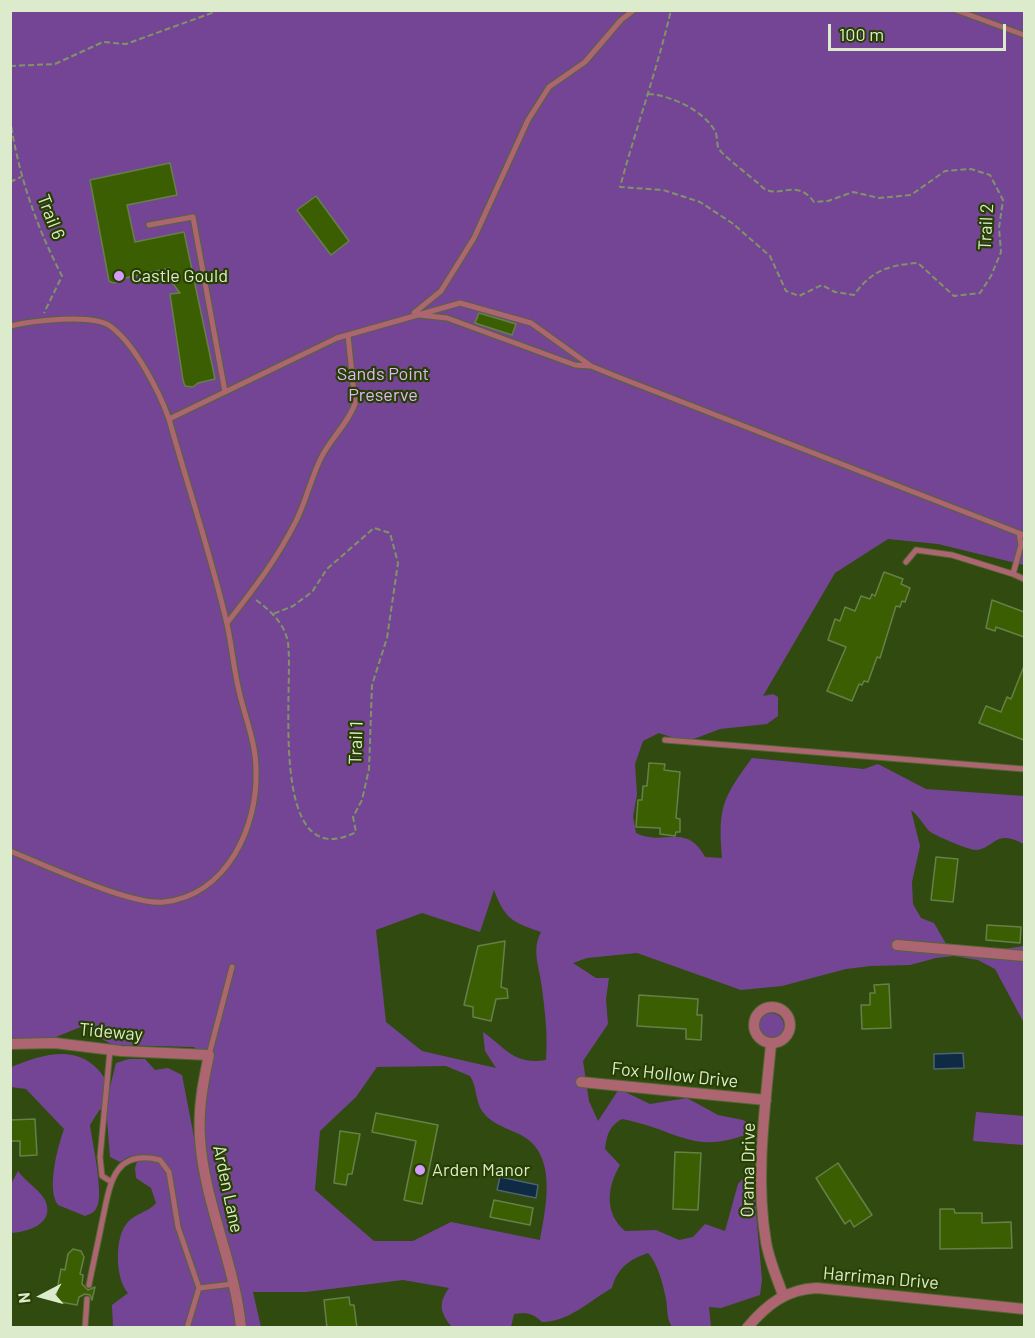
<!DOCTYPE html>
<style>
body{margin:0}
#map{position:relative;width:1035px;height:1338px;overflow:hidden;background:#314a10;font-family:Barlow,sans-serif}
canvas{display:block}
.frame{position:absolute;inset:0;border:12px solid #dbebcc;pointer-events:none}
.north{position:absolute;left:12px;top:1266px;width:60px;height:60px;-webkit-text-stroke:4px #273f02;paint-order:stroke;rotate:264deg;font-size:16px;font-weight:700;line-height:24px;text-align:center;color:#dbebcc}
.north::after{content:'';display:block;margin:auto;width:21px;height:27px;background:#dbebcc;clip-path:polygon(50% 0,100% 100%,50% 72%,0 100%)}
.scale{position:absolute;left:828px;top:24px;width:178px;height:27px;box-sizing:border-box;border:3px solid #dbebcc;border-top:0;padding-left:8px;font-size:18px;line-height:21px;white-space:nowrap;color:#dbebcc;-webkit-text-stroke:4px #273f02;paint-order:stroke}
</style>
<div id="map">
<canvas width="1035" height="1338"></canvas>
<div class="frame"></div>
<div class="north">N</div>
<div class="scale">100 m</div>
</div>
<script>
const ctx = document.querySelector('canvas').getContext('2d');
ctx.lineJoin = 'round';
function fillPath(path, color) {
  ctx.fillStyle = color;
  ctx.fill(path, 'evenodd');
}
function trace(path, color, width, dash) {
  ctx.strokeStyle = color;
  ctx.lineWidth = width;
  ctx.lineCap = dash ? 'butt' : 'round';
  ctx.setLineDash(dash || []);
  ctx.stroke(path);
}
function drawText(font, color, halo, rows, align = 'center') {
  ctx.font = font + ' Barlow,sans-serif';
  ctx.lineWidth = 4.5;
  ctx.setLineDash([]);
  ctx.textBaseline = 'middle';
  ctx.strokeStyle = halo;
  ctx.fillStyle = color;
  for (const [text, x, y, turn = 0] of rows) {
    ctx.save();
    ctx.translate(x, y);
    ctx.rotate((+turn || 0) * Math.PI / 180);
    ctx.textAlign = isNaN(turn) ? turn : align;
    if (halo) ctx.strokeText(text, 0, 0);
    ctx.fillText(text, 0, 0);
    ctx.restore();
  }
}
fillPath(new Path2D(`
 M11,11h1013v554l-86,-21 -50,-5 -53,34 -72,123 10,-2 5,3v19l-11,8 -47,5 -34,13 -27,-9 -16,8 -8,23 2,31 -4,21 3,17c29,14 50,-11 69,24l17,1c-4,-51 0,-59 30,-100l112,11 14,-5 48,25 98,7v48c-29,-15 -27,2 -47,6 -7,1 -43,-15 -48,-19 -6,-7 -11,-16 -18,-21l9,36 -8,36 1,22 8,14 13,5 15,26 49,1 26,-4v77l-29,-54 -17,-9 -24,-4 -18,2 -26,7 -39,1 -25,3 -64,17 -41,4 -104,-37 -50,5 -14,5 23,15h13l-3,21 2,25 -25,37 6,40 9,20 21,-32 31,15 37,-6 31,17 25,5 16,9c-65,30 -78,1 -137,-10 -13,7 -15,16 -17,30l15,16c-13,22 -16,48 5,66l31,-1 23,10 14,-3 12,-13 20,7 13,-47 7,-8 9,13 8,91 -2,15 -39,13 -12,-1 2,20h-39c-6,-9 -4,-18 -6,-28 -3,-15 -8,-35 -18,-46 -18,6 -31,15 -36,35 -23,13 -43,34 -70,34 -9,-9 -15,-10 -28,-8l-3,13h-59c-12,-14 -14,-24 -3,-39l-46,-8 -97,12h-53l8,35h-148l-1,-22 16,-12c-13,-14 -14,-57 0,-71 8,-9 21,-10 28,-19l-5,-15 -15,-10 -1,-10 4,-13 -11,2 -8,5 -10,-5 -3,-38 -7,-10 -10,16c2,17 15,71 6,84 -2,4 -7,5 -11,7l-27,-11c-12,-16 0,-59 6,-76l-38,-40 -15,-2v-20c39,-16 76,-25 99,20l6,-24 13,-4h16l10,11 13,-2 14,7 12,62 2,-46 6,-30 -8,-14 -81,-2 -13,-7 -12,-14 -32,13 -45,7zM494,890c11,29 18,32 47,42 -10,18 -1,37 1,56 3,24 6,48 4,72 -32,5 -39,-11 -63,-28l2,19 11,17 -74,-17 -36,-29 -10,-92 46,-17 58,19zM446,1066l24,10c7,10 5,24 12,35 9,13 25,17 39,24 37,19 25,72 19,105l-89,-18 -38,19h-39l-59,-51 5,-59 36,-34 21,-30z
 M758 1026a13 13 0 1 1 26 0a13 13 0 1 1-26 0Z
 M976,1112l48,4 -1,29 -50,-4z
 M18,1171c7,10 21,18 27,29 11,24 -18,32 -34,33v-49z`), '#754595');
const water = new Path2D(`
 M963,1053l1,15 -30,1v-15z
 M500,1177l38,8 -2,13 -39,-8z`);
fillPath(water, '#0f2a44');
trace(water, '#4c646d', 1.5);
const building = new Path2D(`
 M170,163l7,32 -50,10 8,37 49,-10 31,147 -17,4 -5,4 -8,-1 -2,-6 -13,-86 10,-1 -9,-12 -1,-13 -45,10 -2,3 -10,2 -4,-2 -19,-101z
 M316,196l33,45 -18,14 -34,-45z
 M479,313l37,11 -4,11 -37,-12z
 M884,572l19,7 -2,5 9,4 -5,14 -3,-1 -2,6 -4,-1 -16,52 -3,-1 -9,25 -4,-1 -2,4 -3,-1 -7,17 -25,-10 19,-44 -18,-7 7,-21 5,2 5,-14 10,4 6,-15 9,3 2,-5 3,2z
 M992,600l32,12v25l-28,-10 -1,4 -9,-3z
 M1024,666v74l-45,-17 7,-17 15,6 6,-15 4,2z
 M649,763l16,1 -1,6 16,2 -4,46 4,1v13h-4l-1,4 -15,-2v-6l-24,-1 2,-27h4l1,-14h4z
 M936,857l22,2 -5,43 -22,-2z
 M987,925l34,2 -1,16 -34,-3z
 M505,941l-4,46 6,2 1,9 -12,1 -5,22 -18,-4v-10l-9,-2 14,-59z
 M889,984l2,44 -29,1 -1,-24h9v-12h5l-1,-8z
 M639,995l59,4 -1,16h5l-1,25 -15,-1v-10l-49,-3z
 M376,1113l62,12 -16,79 -18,-4 12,-59 -44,-9z
 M35,1119l2,36 -17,1v-15h-10v-21z
 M340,1131l20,3 -8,40h-4l-2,11 -12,-2z
 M675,1152l26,1 -3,57 -25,-1z
 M838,1163l34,52 -18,12 -4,-7 -5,4 -29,-46z
 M494,1200l39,8 -3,17 -40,-8z
 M940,1209h14l1,4h27v10l29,-1 1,26 -72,1z
 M73,1249l8,2 3,6 -4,17 3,1 -1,9 6,6 7,-3 -3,13 -2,-5 -5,-1 -6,3 -2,8 -22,-4 6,-32 4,1 3,-16z
 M349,1297l1,8h4l3,23h-30l-3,-28z`);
fillPath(building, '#3c5e02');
trace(building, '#658148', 1.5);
const lane = new Path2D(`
 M956,10l68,25
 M149,225l44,-8 32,175
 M414,313l27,-22 33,-53 54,-118 21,-33 36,-25 36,-42 13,-10
 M419,315l28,3 128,47 15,1
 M10,326c22,-5 82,-13 100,0 25,18 49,65 59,93
 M906,562l10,-12 36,5 61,19 8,-29 -2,-12
 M1013,574l11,5
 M227,623c26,-33 50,-64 69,-102 10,-20 15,-43 25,-63 10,-20 26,-33 34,-54l-7,-69
 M665,740l359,29
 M10,851c35,14 122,55 154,51 63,-7 94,-75 92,-132 0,-26 -10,-50 -16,-75 -6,-23 -8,-48 -13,-71 -16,-69 -39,-137 -58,-205l168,-81 123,-35 71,20 60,43 27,11 406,158
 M209,1055l23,-88
 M110,1181l-8,-5 -2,-19 10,-107
 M89,1285c4,-21 9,-42 13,-63 8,-36 10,-74 58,-62l9,12 9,55 21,61
 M85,1328l2,-29
 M187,1328l12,-40 34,-4`);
const street = new Path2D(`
 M897,945l127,11
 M754 1025a18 18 0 1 1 36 0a18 18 0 1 1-36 0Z
 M10,1044l45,-1 66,8 88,4c-6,28 -11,54 -9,83 4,65 35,125 41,190
 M771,1044c-6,64 -16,134 -5,198 3,18 11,36 17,53
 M581,1082l185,18
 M747,1328c20,-24 40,-39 70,-40l207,21`);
trace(lane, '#506732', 7);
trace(street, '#506732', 12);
trace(new Path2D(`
 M10,66l45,-2 48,-22 23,2 94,-34
 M648,94c22,1 55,16 67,37 3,5 1,13 4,18 4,7 34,29 42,37 16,16 34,-10 53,16l14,-1 25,-9 26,6 32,-3 34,-24 26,-2 19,6 13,25 -4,28 2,24 -10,24 -11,17 -26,3 -36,-33c-30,2 -47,8 -64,32l-19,-3 -13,-7 -23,11 -13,-5 -16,-35 -38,-33 -32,-21 -37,-12 -43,-3c16,-59 37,-117 51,-177
 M10,118c8,56 26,108 52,158l-18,37
 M10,182l11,-5
 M256,600c15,11 29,24 32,43 6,41 -22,235 68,189l-3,-15 9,-17 7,-31 3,-84 15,-47 11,-75 -8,-30 -16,-5 -47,41 -15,23 -19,14 -20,8`), '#7f9466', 2, [6, 3]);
trace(lane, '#ad6571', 5);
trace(street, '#ad6571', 10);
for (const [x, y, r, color] of [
 [119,276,6,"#d39cfc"],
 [420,1170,6,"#d39cfc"]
]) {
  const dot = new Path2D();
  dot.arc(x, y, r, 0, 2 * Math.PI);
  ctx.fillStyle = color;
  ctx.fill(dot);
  trace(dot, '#273f02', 2);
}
drawText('18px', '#dbebcc', '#273f02', [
 ["Trail 6",51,217,69],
 ["Trail 2",986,227,-87],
 ["Trail 1",356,743,-88],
 ["Tideway",111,1032,5],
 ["Fox Hollow Drive",675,1075,6],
 ["Orama Drive",748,1170,-89],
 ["Arden Lane",228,1189,78],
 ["Harriman Drive",881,1278,5]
]);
drawText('18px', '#dbebcc', '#273f02', [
 ["Castle Gould",131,276],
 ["Arden Manor",432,1170]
], 'left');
drawText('18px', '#dfb7fe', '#273f02', [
 ["Sands Point",383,374],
 ["Preserve",383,395]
]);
</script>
